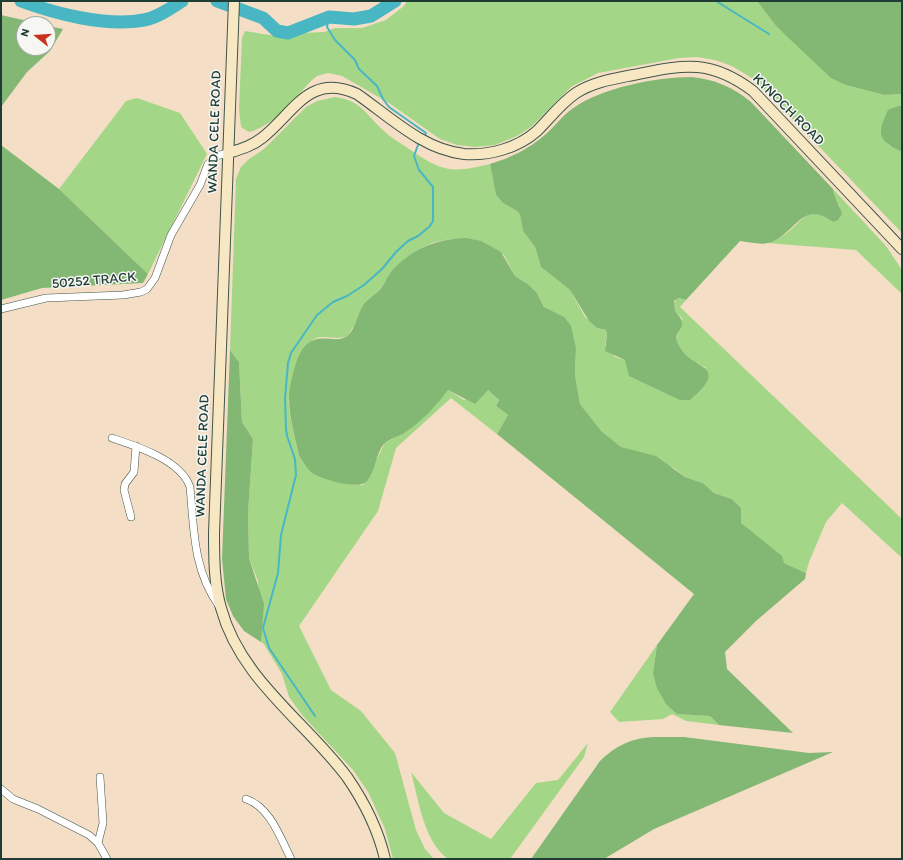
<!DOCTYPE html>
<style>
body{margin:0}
#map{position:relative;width:903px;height:860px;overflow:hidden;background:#f4dec5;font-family:Itim,sans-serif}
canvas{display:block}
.frame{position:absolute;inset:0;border:2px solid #1f3d34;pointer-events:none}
.north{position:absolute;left:16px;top:16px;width:40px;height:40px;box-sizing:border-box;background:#f6f6f2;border:1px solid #a0aca6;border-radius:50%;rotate:287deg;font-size:11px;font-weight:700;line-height:16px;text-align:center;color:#1f3d34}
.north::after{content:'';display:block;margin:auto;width:14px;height:18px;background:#c8321e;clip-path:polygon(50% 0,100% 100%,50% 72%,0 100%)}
</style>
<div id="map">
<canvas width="903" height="860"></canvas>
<div class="frame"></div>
<div class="north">N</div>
</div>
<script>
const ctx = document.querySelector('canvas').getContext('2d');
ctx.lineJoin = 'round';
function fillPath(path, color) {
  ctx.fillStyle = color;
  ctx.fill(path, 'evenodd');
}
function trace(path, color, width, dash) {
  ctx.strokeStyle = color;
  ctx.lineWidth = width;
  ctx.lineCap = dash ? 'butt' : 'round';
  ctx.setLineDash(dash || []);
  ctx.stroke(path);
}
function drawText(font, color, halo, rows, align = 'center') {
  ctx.font = font + ' Itim,sans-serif';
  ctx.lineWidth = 3;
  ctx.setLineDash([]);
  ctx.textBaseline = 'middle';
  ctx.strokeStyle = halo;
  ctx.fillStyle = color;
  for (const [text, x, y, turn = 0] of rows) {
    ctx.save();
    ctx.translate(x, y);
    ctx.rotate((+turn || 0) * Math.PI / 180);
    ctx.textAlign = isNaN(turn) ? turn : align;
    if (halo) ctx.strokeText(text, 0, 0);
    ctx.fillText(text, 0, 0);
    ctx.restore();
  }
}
fillPath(new Path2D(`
 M407,1h350l19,25 70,59 38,10 18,-1v12h-4l-11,38 15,8v81l-147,-153 -23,-14 -17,-6 -18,-3 -18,1 -81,15 -27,14 -40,40 -14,9 -22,9 -19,2 -19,-2 -17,-6 -51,-36 -47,-27 -14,-3 -11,3 -5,4c-18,18 -38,46 -63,52l-8,-5 -2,-18 3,-71 3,-7 36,6 21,-4 22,-1 11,-4h27l24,-8 18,-14z
 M335,97c26,3 31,18 49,34 7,7 17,12 25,18 33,22 41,25 81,15l6,31 7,8 14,8 3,4 3,16 12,16 6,20 29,23 15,27 12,11 9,2 1,5 -2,11 10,11 10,3 3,5 78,3c-9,-5 -33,-18 -29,-32 3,-9 5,-5 5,-18l-7,-7 -1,-8 4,-5 8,2 -6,7 222,212v39l-60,-55 -16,19 -17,40 -3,11 -22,-10 -43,-40v-15l-9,-9 -18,-6 -11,-10 -18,-6 -11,-9 -53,-21 -21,-16 -20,-27 -5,-29 1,-27 -12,-31 -18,-7 -9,-17 -8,-8 -14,-9 -11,-21 -54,-16 -18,4 -10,5 -31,25 -44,63c-11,5 -23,-2 -33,3 -10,6 -23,46 -25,59 -2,12 7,44 10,58l5,7 46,22h13l22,-42 20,-11 17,-14 26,-28 16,10 24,-10 11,10 -3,6 12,9 -11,19 -46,-36 -55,50 -18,63 -79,115 32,64 30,21 34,42 21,77 9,19 9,10h-41l-8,-30 -17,-37 -15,-22 -51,-55 -13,-18 -7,-23 -18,-30 -3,-2 -3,-61 -9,-23 -1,-45 5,-74 -11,-17 -3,-60 -9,-12 6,-171 5,-12 8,-8 15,-10 42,-42 11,-6z
 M137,98l43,15 27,41 -59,120 -89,-85 67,-88z
 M833,189l53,57 16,24v24l-46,-44 -89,-7c5,-2 12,-4 17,-8 19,-13 22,-32 49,-13l7,-16 -6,-7z
 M657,645l-4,28 25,41 32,2 9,9 -33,-4 -14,-7 -9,5 -44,3 -9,-10z
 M588,743l-4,14 -74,102h-62c-25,-19 -29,-58 -37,-87l33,41 47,26 45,-56 22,-3z`), '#a3d787');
fillPath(new Path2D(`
 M757,1h145v93l-18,1 -38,-10 -15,-7 -55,-52z
 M1,15l40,9h-17v24h24v-22l15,3 -13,22 -23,21 -26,35z
 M691,77c23,2 42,10 60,25l82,87c1,10 7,16 9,25l-4,6 -5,2c-32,-24 -38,14 -65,21 -8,2 -20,-1 -28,-2l-54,59 -7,-2 -5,3 1,10c17,18 -2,18 2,30 9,30 58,21 13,59h-10l-51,-24 -4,-16 -20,-9 2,-16 -1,-5 -9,-2 -8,-7 -19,-31 -29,-23 -6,-20 -12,-16 -3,-16 -3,-4 -14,-8 -7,-8 -6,-31c20,-6 39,-15 56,-30 9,-8 16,-18 26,-25 28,-21 84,-32 119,-32z
 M898,106h4v46c-25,-12 -25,-18 -14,-42z
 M1,145l58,44 89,85 -5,9 -101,5 -41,12z
 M466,238l15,3 20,11 14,24 14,9 8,8 7,14 20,10 7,9 5,22 -1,27 5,29 21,27 20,16 35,9 29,21 18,6 11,10 18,6 9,9v15l41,33 2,7 22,10 -1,6 -49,42 -31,31 2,17 66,64 -74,-8 -9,-9 -33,-2 -11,-10 -9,-16 -4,-15 4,-28 37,-51 -197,-160 11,-19 -12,-9 3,-6 -11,-10 -13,14 -27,-14c-12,16 -27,32 -44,43 -5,3 -14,6 -19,10 -10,10 -9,28 -18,38 -9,10 -45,-2 -55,-8 -5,-4 -9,-12 -13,-17 -4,-18 -10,-39 -10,-57 0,-11 4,-26 7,-36 14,-40 37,-16 51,-27 9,-7 10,-22 17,-32 5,-6 13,-10 17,-16 4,-5 6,-11 10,-16 20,-23 45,-33 75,-34z
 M230,350l9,12 3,60 11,17 -5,74 1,45 15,46 -3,38 -17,-11 -11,-15 -7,-17 -4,-40z
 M653,737h31l125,16 24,-1 -179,77 -50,30h-73l69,-98c15,-15 32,-23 53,-24z`), '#82b874');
trace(new Path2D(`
 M716,1l53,33
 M329,17l-2,10 8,13 20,20 4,9 18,17 6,13 6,8 37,26 -1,2
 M315,716l-46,-68 -6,-20 15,-55 3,-38 15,-60 -1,-16 -8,-23 -1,-7 -1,-31 3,-35 3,-10 26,-38 16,-13 14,-6 17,-11 18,-16 14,-17 12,-11 10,-5 12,-10 3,-5v-34l-14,-17 -5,-14 4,-11`), '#49b6c4', 2);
trace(new Path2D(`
 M21,1c35,13 86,26 123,19 13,-2 27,-12 38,-19
 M217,1l46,17 14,13 11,2 41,-16 25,2 17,-3 24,-15`), '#49b6c4', 13);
const street = new Path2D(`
 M1,309l45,-11 77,-3 18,-3 6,-3 8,-11 16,-43 29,-50 8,-21 8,-8 12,-3
 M112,438c24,8 69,22 78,49 4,42 3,83 29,119
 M131,517l-7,-27 1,-6 9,-12 2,-26
 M1,789l12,10 25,10 51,26 9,8 9,16
 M246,799c24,8 34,38 45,60
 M98,843l5,-20 -3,-46`);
const secondary = new Path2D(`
 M234,1l-20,532c0,23 0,52 7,75 19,71 84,113 126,169 18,26 31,52 38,82
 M228,153c13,-4 24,-7 34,-15 32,-25 47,-66 95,-44 33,23 65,55 107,60 25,2 54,-6 73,-23 13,-13 24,-28 39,-38 17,-11 37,-14 57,-18 50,-10 76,-17 120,16l149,158`);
trace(street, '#3f554a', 8);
trace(secondary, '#3f554a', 12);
trace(street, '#fff', 7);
trace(secondary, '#f7e8c3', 10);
drawText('14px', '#1f3d34', '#f6f6f2', [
 ["KYNOCH ROAD",788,110,45],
 ["WANDA CELE ROAD",215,132,-88],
 ["50252 TRACK",94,281,-5],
 ["WANDA CELE ROAD",203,456,-88]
]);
</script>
